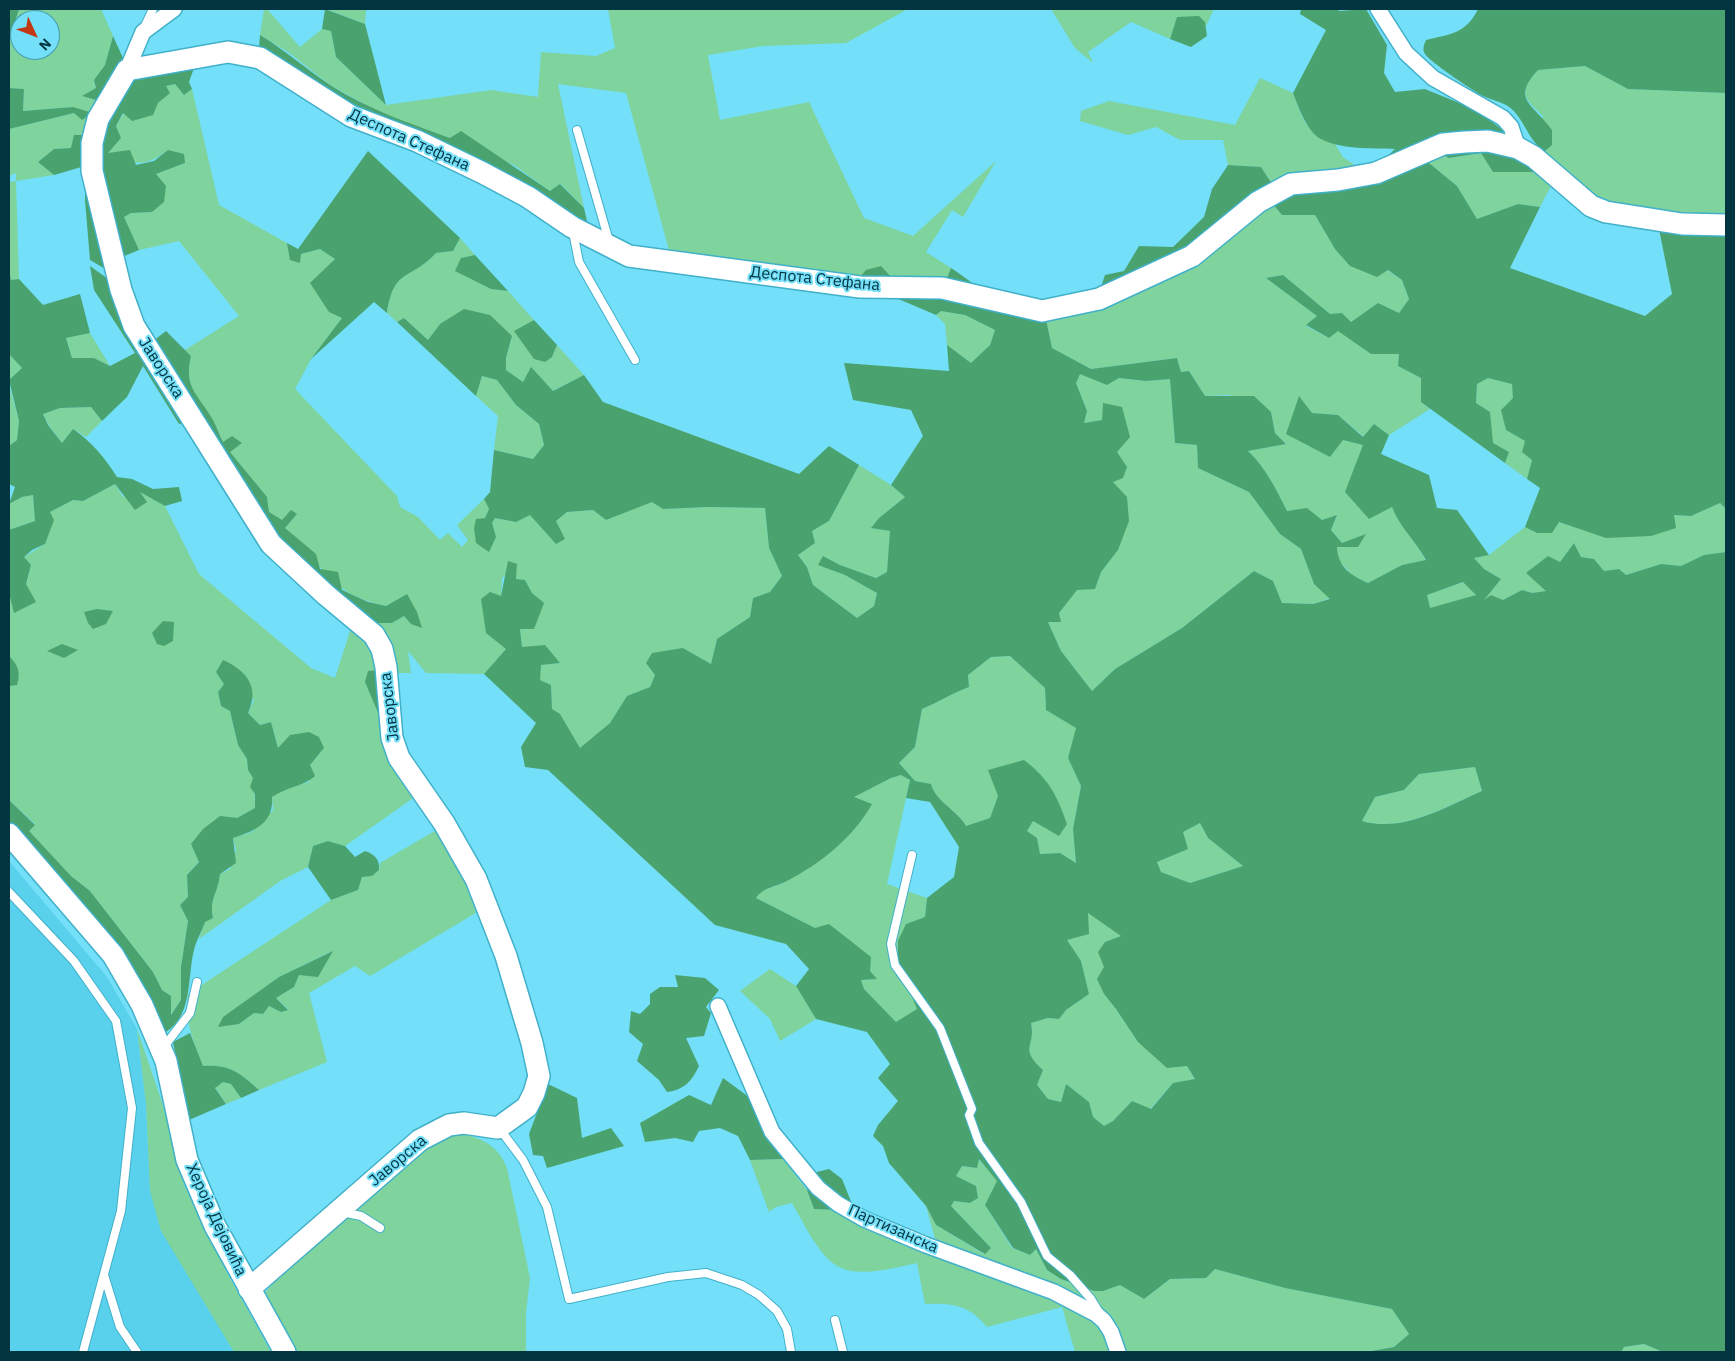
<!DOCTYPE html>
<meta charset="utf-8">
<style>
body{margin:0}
#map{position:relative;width:1735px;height:1361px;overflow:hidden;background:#74dff8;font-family:"IBM Plex Sans",sans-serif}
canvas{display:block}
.frame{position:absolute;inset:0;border:10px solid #02353f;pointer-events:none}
.north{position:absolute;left:10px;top:10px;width:50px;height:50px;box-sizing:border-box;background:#74dff8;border:1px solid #469bae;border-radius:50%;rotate:133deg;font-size:14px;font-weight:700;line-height:20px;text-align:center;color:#02353f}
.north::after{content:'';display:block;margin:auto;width:18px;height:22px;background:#c23812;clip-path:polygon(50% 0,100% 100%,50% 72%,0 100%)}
</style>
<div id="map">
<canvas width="1735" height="1361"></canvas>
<div class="frame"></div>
<div class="north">N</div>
</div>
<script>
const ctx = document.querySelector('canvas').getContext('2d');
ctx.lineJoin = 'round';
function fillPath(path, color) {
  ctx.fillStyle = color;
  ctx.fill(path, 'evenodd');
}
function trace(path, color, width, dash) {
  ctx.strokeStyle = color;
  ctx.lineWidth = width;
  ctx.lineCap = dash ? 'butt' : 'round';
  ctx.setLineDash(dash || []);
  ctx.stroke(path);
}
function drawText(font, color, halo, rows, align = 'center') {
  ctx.font = font + ' "IBM Plex Sans",sans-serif';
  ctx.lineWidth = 4;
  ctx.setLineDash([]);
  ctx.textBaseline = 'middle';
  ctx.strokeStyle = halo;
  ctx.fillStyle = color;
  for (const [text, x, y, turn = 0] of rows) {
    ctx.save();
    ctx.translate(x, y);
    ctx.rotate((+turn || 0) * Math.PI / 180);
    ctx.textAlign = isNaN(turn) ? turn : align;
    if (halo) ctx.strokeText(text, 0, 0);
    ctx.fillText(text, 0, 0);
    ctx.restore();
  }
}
fillPath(new Path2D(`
 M9,861l98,116 30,52 9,75 4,87 84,161h-225z`), '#59d1ec');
fillPath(new Path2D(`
 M19,9h82l12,27 -8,29 -11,15 2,9 -13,7 20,6 -15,33 -17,13 -17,1 -16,13 16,13 -38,6 3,98 -8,1 -2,-11v-87l7,-1v-8l-7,3v-47l65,-16 -1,-6 -50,4 1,-22 -15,-1v-46zM20,20h30v30h-30z
 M264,9h3l33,38 22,-18 9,2 5,26 50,48 105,-15 47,7 3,-45 55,4 19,-8 -7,-39h300l-62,34 -83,3 -55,9 12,65 89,-18 55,116 49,18 83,-75 -33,56 -11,-7 -26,42 25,16 -6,15 -85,-6 -190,-23 -44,-161 -68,-9 26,124 -23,-24 -11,7 -36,-26 -64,-27 -64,-22 -56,-31 -42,-33 -28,-17z
 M326,9h40l-1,15z
 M1051,9h163l-8,17 -7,-9 -22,1 -7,21 -39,-17 -43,30 5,11 -18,-15z
 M1585,66l43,23 98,4v127l-119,-14 -65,-51 -11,-17 5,8 7,-30c-20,-18 -25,-24 -5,-46z
 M1260,78l33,15c9,24 14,43 41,49l9,15 23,16 -92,14 -13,-20 -33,-2 -5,-25h-43l-24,-13 -28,8 -48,-14 1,-10 28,-10 126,24z
 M175,84l9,11 8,-6 27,116 68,38 4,17 10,-6 19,-5 15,10 8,58 -32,42 -16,30 102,107 3,11 18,10 22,23 8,-7 14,14 6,-7 -11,-15 27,-26 5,10 -4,9 7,5 3,-5 21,4 14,-8 26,7 11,-9 26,-2 13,10 46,-19 11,8 45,-2 57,1 4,40 13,28 -12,16 -17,6 -3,19 -33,22 -6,25 -28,-16 -28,27 -5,12 -23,9 -17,27 -30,26 -28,-40 -1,-24 -11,-5v-15l20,-2 -38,-16 -2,-18 12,-36 -7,-13 -10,-1 2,-15 -15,14 -1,19 5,52 -22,25 -58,-1 -18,-22 3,22h-18l-4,-28 -11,-22h14l12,-7 7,8 -4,-30 -21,12c-60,-13 -62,-42 -101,-78l12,-14 -15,7 -13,-9 -2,-15 -38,-46 13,-8h-19c-3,-8 -6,-15 -10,-22 -14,-25 -30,-33 -22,-65l-6,-6 54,-34 -60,-75 -40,9 -16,-33 8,-4 21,-1 4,-38 29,-11 -17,-13c-25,19 -34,14 -61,3l14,-15 -5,-12 8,-13 34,-10 11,-10 -3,-7z
 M1439,153l10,5 33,-5 11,19h41l19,10 -13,25 -22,-3 -41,15 -20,-33 -28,-23z
 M1270,201l12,14h33l20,34 52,21 15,10 7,19 -10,14 -21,-10 -27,19 -21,-8 -47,-39 -17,3 51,38 -11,10 23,12 9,-8 33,24h28l-1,12 23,12v24l9,7 -41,26 -15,-11 -10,13 -26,-22 -26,-2 -26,21 57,6 21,5 -19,48 47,14c9,22 23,32 34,54l-24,4 -34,18 -16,-8 -15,-16v-12l28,-12 -23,8 -11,-13 6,-14 -16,4 -14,-11 -20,2c-11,-22 -21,-43 -39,-60l38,-7 -11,-11 -4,-21 -42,-17 -24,1 -16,-25 -8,1 -4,-14 -86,11 -39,-21 -6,-29 172,-73z
 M460,238l15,17 -14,3 30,31 17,2 26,29 -19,11 37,26 5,-12 27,30 -32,16 -21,-23 -8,14 -17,-12v-12l6,-22 -72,-12 -12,16 -24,-22 -7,4 -10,-9c7,-47 23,-32 49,-60l17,-2z
 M941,311l24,4 30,15 -5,15 -19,18 -24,-18 -2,-21 -9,-9z
 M90,333l20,33 -16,-8h-22l-6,-20z
 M9,354l13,14 -13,12z
 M1080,373l27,12 12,-7 27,3 24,-2 5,64 22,2 1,23 51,24 31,42 21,15 13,35 17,14 -18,6 -31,-1 -9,-22 -19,-10 -72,57 -67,41 -23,22 -31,-40 -13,-29h12l-1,-9 18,-24h18l6,-17 17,-22 -5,-68 4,-30 -15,-32 -18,3 3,-12 -11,-28z
 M482,376l15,4 19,25 23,19 5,21 -11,14 -39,-9 4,-34 -22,-20z
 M1488,378l25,6v14l-7,32 19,11 7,19 -5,19 -22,-16 4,-11 -17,-9 -2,-31 -14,-9 1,-20z
 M9,385l10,36 -2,19 -8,6z
 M91,407l11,14 -16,16 -13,-8 -11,14 -14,-19 -5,-10 17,-6z
 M859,465l32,20 14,12 -26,21 -8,10 20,3 -4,41 -11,6 -36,-13 -17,-9 -4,9 26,10 32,18 -3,13 -17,12 -44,-33 -6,-18 -9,-12 17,-12 -3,-12 17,-10z
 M115,484l8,13 16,-6 26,15 34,68 112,94 24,10 17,-53 18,19 9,26 -14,12 51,114 -71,50 -17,-5 -15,5 -5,21 -28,14 -81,58 6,-18 8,-3c-4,-20 5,-25 7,-44l10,-5 6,-19 -3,-12 19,-6 21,-22 -1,-13 10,-7 27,-8 1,-17 14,-17h-46l-7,-26 -11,3 -12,-12 6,-13 -30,-16 -6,8 3,14 9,5 8,34 9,14 1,11 6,8 1,30 -18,10 -50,57 1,22 -8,8 8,16 -7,46v33l-11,16 1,-20 -9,-6 -9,-18 -63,-81 -19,-15 -43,-45 7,-7 -26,-24v-207l17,-9 5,-19 -7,-8 21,-13 5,-32 23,-12 10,1z
 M33,495l2,26 -26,9v-26l13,-7z
 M1720,503l6,6v43l-22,3 -23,11 -20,-2 -35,11 -7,-6 -15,2 -10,-12 -13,-2 -7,-14 -14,19 -34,11 21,18 -15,2 -10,-3 -19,10 -21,1 19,-22 -17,-10 -10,-11 15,-3 36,-28 12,6 21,-11 16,5 100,-12 17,1z
 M1464,582l12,13 -46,14 -4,-14z
 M1010,656l35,32 1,22 31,18 -9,30 13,28 -8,43 3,34 -16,-10 -20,1 -3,-16 -10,-7 6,-10 -35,-25 -8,22 -24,8c-9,-16 -30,-24 -35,-42l-16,-3 -16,-18 16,-16 7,-38c17,-7 30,-16 47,-22l-1,-12 23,-18z
 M1475,767l7,24c-38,16 -78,42 -120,30l13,-24 29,-7 15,-16z
 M901,775l9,5 -23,104 40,14 -2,19 -19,7 -8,38 20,48 -22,12 -32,-33 -3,-9 16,-1 -62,-51 -59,-30 4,-7 24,-8 69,-86 38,-19z
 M1200,823l8,15 35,28 -53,17 -29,-11 -4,-10 30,-13 -4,-17z
 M440,828l44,80 -114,68 -15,-10 -46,27 18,69 -68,28c-19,-17 -29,-26 -56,-24 -10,-24 -18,-45 -15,-72l143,-94 27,-10 4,-13 17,-7 1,-7zM332,951l-33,24 -5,12 -18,11 12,11 -7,3 -12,-6 -6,8 -9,-1 -15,11 -20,2 5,-9 55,-40z
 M1087,912l35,24 -17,6 -1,52 12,15 22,33 49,24 8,13 -22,4 -23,26 -18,-8 -19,20 -9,5 -11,-9 -4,-15 -23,-18 -5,18 -13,-3 -11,-14 6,-15c-27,-24 -7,-22 -12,-47l17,-5 11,1 7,-9 23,-16 -8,-33 -15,-21z
 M770,969l26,17 20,33 -36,22 -10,-22 -30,-28z
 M137,1029l25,73 22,83 42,86 45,81h-37l-73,-121 -11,-40 -4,-87z
 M223,1082l8,2 10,14 -15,6 -11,-17z
 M460,1133c23,6 38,12 47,35l23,110 -4,35v39h-228l-34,-58 36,-43 131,-109z
 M783,1159l24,31 7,19 24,1 203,83 25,-1 -37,-17 -92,-29 -11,-40 10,19 48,29 7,-6 -40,-42 3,-5 16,2 8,-5 -2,-12 -20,-10 6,-10 15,2 1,-9 20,22 -13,24 27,43 18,7 6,-6 11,21 14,9 33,12h9l17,-6 24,14 26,-20 36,-1 9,-9 70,19 107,21 17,25 -15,13 -28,5h-291l-13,-45 -75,20c-18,-22 -34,-24 -62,-23l-8,-41c-81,19 -86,11 -125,-60l-16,4 -7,5 -19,-52z
 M1644,1344l19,8h-42l2,-5z`), '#7fd39d');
fillPath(new Path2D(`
 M9,9h10l-10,33z
 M325,9l40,15 21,81 -50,-48 -5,-26 -9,-2z
 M1301,9h37l1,2 27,-2 21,36 -3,28 11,19 30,-3 51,21 24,18 34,44h-41l-12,-19 -32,5 -10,-5 -10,10 28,23 20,33 41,-15 22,3 -30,61 135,48 27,-22 -13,-65 67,1v279l-6,-6 -29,13 -17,-1 2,13 -25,8 -45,2 -47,-16 -7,11h-15l-12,-6 15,-39 -13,-9 5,-19 -10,-8 3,-11 -19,-11 -5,-20 12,-12 -1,-14 -24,-6 -11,6 -1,19 14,9 3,31 16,9 -4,11 -84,-61v-24l-23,-12 1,-12h-28l-33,-23 -9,7 -23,-13 11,-9 -51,-38 17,-3 47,39 12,-1 9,9 27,-19 21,10 10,-14 -7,-19 -14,-10 -11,7 -27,-11 -15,-17 -20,-34h-33l-12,-14 -52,45 -8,10 -164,63 6,29 39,21 86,-11 4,14 8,-1 16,25h49l17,16 4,21 11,11 -38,7c18,17 28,38 39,60l20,-3 15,12 15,-5 -6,15 11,13 24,-9 -8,13h-21c1,21 14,28 31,36l34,-18 24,-5c-10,-19 -26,-32 -34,-53l-23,12 -24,-27 18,-47 -20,-5 -13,17 -44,-23 13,-38 13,17 26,2 25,22 11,-13 15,11 -8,19 48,21 8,33 20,2 32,45 -15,3 10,11 17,10 -17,21 7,-5 12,5 19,-10 10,3 14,-2 -20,-18 22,-17 12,6 14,-19 7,14 13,2 10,12 15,-2 7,6 35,-11 20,2 23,-11 22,-3v800h-63l-19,-8 -20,3 -3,5h-255l28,-5 15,-13 -17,-25 -107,-21 -70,-19 -9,9 -36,1 -26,20 -24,-14 -17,6h-9l-33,-12 -14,-9 -11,-21 -6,6 -17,-7 -28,-43 12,-24 -18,-22 -2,9 -15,-2 -6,10 20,10 2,12 -8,5 -16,-2 -3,5 40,42 -6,6 -49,-29 -10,-19 -37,-43 -6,-17 -10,-10 5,-11 20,-24 -20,-23 12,-14 -23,-32 -51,-13 -20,-33 13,-17 -23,-25 -71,-19 -167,-155 -23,-3 -4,-20 15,-24 -52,-49 22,-25 -20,-16 -5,-34 9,-7 11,4 7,-35 9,3 -1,15 9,1 7,13 12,10 -10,26h-14l2,18 23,-2 15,18 -19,2 -1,15 11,5 1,24 8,5 20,34 30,-25 17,-27 23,-9 5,-12 -9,-12 6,-10 31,-5 28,16 6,-25 33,-22 3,-19 17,-6 12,-16 -13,-28 -4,-40 -57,-1 -45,2 -11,-7 -46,18 -13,-10 -26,2 -11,9 9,18 -9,5 -26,-29 -14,7 -21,-4 -3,5 4,14 -7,15 -13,-9 -2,-15 2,-9 9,-1 4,-9 -5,-10 6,-7 4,-42 39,9 11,-14 -5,-21 -23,-19 -19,-25 -15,-4 -6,20 -79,-74 7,-4 24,22 12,-16 24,-15 26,6 22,21 -6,22v12l17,12 8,-15 22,24 31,-16 19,27 196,72 30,-28 30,19 -30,56 -17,10 3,12 -17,12 9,12 6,18 44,33 17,-12 3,-13 -32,-18 -27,-10 5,-9 17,9 36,13 11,-6 3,-41 -19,-3 8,-10 26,-21 -14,-12 32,-49 -12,-26 -58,-10 -9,-37 105,8 -2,-26 24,18 19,-18 5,-15 -30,-15 -24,-4 -5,4 -54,-23 -22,-15 6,-7 15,-4 11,12 53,5 6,-15c14,9 30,23 46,29 25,10 79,-3 104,-10l4,-12 19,-4 15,-25 34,1 31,-30 8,-28 16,-24 33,2 13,20 99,-17 22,-21c-23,-1 -53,1 -74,-10 -14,-7 -23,-33 -28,-46l33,-63 -26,-16zM1080,374l27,11 12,-7 27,3 24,-2 5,64 22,2 1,23 51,24 31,42 21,15 13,35 16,15 -17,5 -31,-1 -9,-22 -19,-10 -72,57 -67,41 -23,22 -31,-40 -13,-29h13l-2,-9 18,-23 18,-1 6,-17 17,-22 11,-29 -2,-24 -14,-15 10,-4 4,-11 -10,-15 13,-15 -8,-30 -19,-4 -1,17 -18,3 3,-12 -11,-28zM1463,582l13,13 -46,13 -3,-13zM1010,656l35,32 1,22 30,18 -8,30 13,28 -8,43 3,34 -16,-10 -20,1 -3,-16 -10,-7 6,-10 26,15 8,-12c-10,-29 -18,-45 -43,-64l-36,10 10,26 -8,22 -24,8c-9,-16 -30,-24 -35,-42l-16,-3 -16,-18 16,-16 7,-38c17,-7 30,-16 47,-22l-1,-12 23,-18zM1475,767l7,24c-37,16 -78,42 -120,30l13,-24 29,-7 15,-16zM901,775l9,5 -4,18 24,4 29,45 -5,30 -27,21 -2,19 -19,7 -8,17v21l19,47 -21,13 -32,-33 -3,-9 16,-1 -7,-8 1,-14 -42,-33 -14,4 -59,-30c7,-11 20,-11 31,-17 34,-18 66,-43 85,-77l-18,-7 37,-19zM1200,823l8,15 35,28 -53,17 -29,-11 -4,-10 31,-13 -5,-17zM1088,913l33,23 -16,6 -7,10 6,15 -7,12 7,15 12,15 22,33 29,26 20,-2 8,13 -22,4 -22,26 -19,-8 -19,20 -9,5 -11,-9 -4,-15 -23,-18 -5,18 -13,-3 -11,-14 6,-15c-25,-23 -7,-22 -12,-47l17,-5 11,1 7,-9 23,-16 -8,-33 -14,-21 22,-6z
 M1478,9h248v84l-98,-4 -43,-23 -47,4c-28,30 -4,34 14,60v15l-7,6c-18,-10 -21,-36 -39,-46 -8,-4 -17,-6 -25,-10 -10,-6 -51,-33 -56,-41 -3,-5 -1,-9 1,-14 24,-6 40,-6 52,-31z
 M1199,16l6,6 2,14 -16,11 -21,-8 7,-22z
 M260,35c25,15 46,34 70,50 37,24 79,38 120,53l11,-7 89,60 10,-7 24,24 5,22 -299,-160 -31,-21z
 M113,36l19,42 62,-10 -5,14 3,7 -8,6 -9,-11 -9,2 4,7 -12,10 -5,12 -21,6 -9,-8 -7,13 5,12 -13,15 22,-3 6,15 18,-4 14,-11 16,4 1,9 -29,11 10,12 -2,16 -12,10 -21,1 -7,4 15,33 -17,7 -15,13 -17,-10 -5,-60v-34l-31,9 -16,-13 16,-13 17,-1 3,-13h14l15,-33 -21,-6 14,-8 -2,-8 11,-15z
 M9,88l15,1 -1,22 50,-4 20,6 -11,7 -8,-7 -65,16z
 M368,151l92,87 -7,13 -17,2c-26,28 -42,14 -49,60l-13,-11 -63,57 31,-41 -13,-6 -19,-29 25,-24 -15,-10 -19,5 -1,9 -10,-3 -3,-17 11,6z
 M475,255l33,36 -17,-2 -36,-18 6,-13z
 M90,266l25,18 38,57 13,-10 25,25c-8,32 8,39 22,64 4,7 6,15 10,22l9,-6 10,7 -12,9 37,45 2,15 13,8 9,-10 6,4 -12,14 31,26 4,15 18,3 4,18 26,12 18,4 21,-12 10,18 5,16 -11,-4 -7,-8 -12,7h-14l-32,-23 -61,-51 -95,-127 -11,2 -36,-58 -16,31 -25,24 -11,-14 -31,1 -17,6 5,11 14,18 11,-14c19,13 32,29 44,48l15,2 21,10 26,-2 3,14 -17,5 -25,-14 7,10 -12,8 -20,-26 -32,17 -10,-1 -23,12 4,8 -9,24 -13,6 -8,7 7,8 -5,19 10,18 -22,11 -5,-20v-63l26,-9 -2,-26 -11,2 -13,7 6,-17 -6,-3v-38l8,-6 2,-19 -10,-41 13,-12 -13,-14v-85l2,11 8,-1 24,26 37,-11 10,39 -24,5 6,20h22l16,8 25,-13 -41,-63z
 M534,320l23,25 -5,12 -7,5 -11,-3 -20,-28z
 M97,609l16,2 -7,13 -13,5 -5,-6 -4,-11z
 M163,621l11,1 -1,19 -9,5 -7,-2 -5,-11z
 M62,644l16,6 -14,8 -17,-7z
 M9,656c9,9 12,16 8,29l-8,1z
 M223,660c24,11 37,27 25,53l12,12 11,-3 7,26 12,-13 19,-3 10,5 5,11 -14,17 5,11c-10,10 -29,11 -43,21 2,26 -17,34 -39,41l3,25 -16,11c-2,20 -11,24 -7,44l-8,4c-3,9 -9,19 -11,28 -7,28 -1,65 -28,82l-13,-27 -144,-180v-25l26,25 -6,6 42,45 19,15 63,81 9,18 9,6v19l10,-15v-33l7,-46 -8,-16 8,-8 -1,-22 12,-13 -8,-18 12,-15 17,-13 17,2 18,-10v-14l-5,-7 3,-9 -5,-8 -1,-11 -9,-14 -8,-34 -9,-5 -3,-14 6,-8 -8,-12z
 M379,670l3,52 -17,-40 3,-11z
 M328,841l17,5 10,11 10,-6c9,3 15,8 14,19l-7,6 -10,1 -4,13 -27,10 -23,-33 5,-21z
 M333,951l-15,26 -19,-2 -5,12 -18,11 12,12 -7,2 -12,-6 -6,8 -9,-1 -15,11 -21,3 5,-10 56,-40z
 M675,975l30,3 14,12 -13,17 5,6 -7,23 -18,2 13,28c-7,15 -15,24 -32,26l-8,-12 -22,-19 6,-17 -14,-12 2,-21 9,3 10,-10v-10l10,-7h18z
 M190,1033l13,33c27,-2 37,7 56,24l-18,8 -10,-14 -8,-2 -8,6 11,16 -37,16 -16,-78z
 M723,1078l34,25 8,30 18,26 -33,1 -12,-24 -18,-8 -21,3 -6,11 -18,-4 -30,4 -5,-19 49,-28 22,10z
 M548,1084l29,14 5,40 29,-10 13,18 -77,22 -4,-12 -10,-1 -4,-21z
 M829,1169l13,10 10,25 -14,6 -24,-1 -7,-19 6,-17z`), '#4aa36e');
const lane = new Path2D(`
 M144,28l9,-19
 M577,130l32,111
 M573,232l6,30 56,98
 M912,855l-21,89 4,21 45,63 32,81 -3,6 10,28 42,59 26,54 23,19 21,24 8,13
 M9,892l65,69 42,60 16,87 -11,103 -38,141
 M163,1048l27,-35 7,-31
 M499,1128l24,32 24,47 22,92 99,-22 38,-4 36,12 17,10 18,16 10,18 4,23
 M342,1212l19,4 19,12
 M104,1275l16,52 17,25
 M835,1320l8,32`);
const street = new Path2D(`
 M1378,9l28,44 27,25 70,40 8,9 7,21
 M127,70l16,-38 31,-23
 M718,1006l54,126 46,56 20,16 26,15 62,26 128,47 42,22 8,7 7,11 7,20`);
const secondary = new Path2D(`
 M9,834l104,121 29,50 24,56 21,99 28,66 70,126
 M249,1289l171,-149 29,-15 15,-2 34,5 29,-21 7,-14 5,-17 -7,-33 -26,-87 -30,-77 -32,-56 -45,-65 -7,-20 -6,-71 -4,-18 -8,-14 -48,-40 -55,-51 -137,-218 -13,-36 -29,-119v-28l6,-24 29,-49 101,-18 32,6 91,58 66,25 66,32 45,24 44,30 57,29 231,31 82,1 100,23 57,-12 93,-43 66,-54 33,-18 47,-4 38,-7 67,-29 22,-2 23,-1 30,7 16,9 57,49 15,6 76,12 44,1`);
trace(lane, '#41b0c9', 10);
trace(street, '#41b0c9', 18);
trace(secondary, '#41b0c9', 24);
trace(lane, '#fff', 8);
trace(street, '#fff', 15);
trace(secondary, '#fff', 21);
drawText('16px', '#02353f', '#74dff8', [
 ["Деспота Стефана",409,140,24],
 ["Деспота Стефана",815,279,6],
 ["Јаворска",161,368,57],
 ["Јаворска",390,707,-97],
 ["Јаворска",398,1161,-40],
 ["Хероја Дејовића",216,1220,65],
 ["Партизанска",893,1229,24]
]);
</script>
